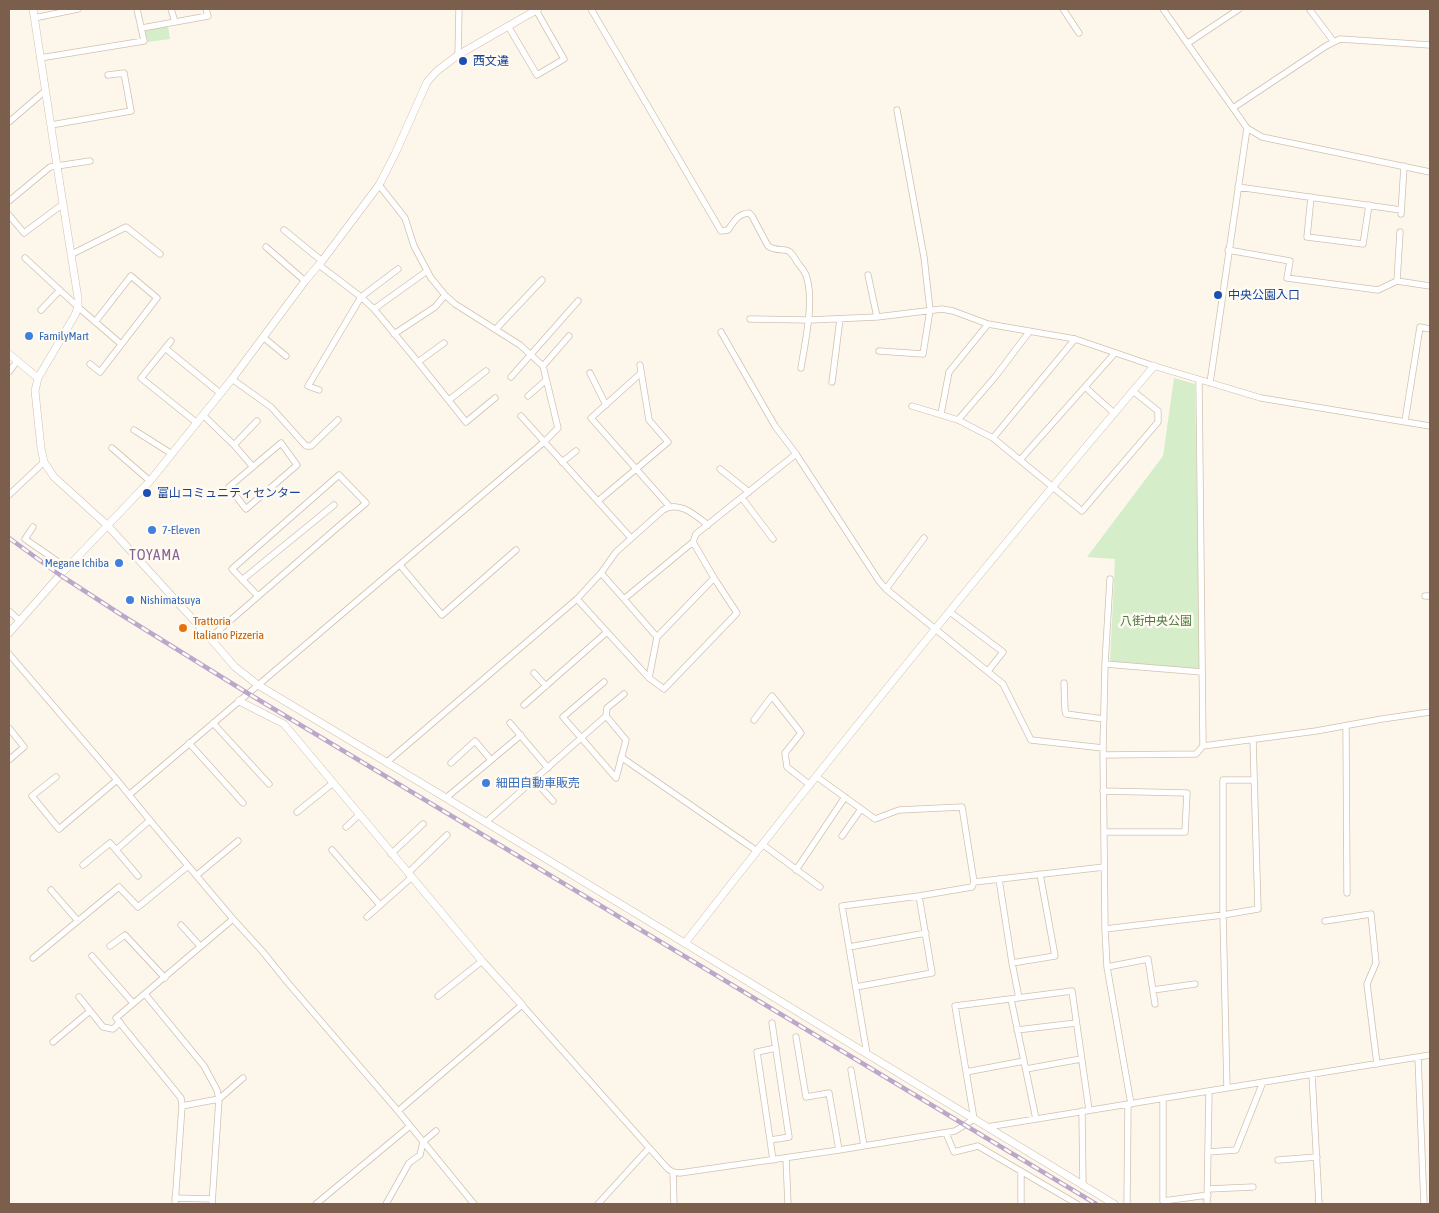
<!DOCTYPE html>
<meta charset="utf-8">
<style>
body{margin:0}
#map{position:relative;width:1439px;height:1213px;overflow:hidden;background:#fdf7eb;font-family:"Asap Condensed",sans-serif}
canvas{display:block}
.frame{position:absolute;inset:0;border:10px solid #7b5f4c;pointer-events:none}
</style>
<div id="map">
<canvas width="1439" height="1213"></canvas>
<div class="frame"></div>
</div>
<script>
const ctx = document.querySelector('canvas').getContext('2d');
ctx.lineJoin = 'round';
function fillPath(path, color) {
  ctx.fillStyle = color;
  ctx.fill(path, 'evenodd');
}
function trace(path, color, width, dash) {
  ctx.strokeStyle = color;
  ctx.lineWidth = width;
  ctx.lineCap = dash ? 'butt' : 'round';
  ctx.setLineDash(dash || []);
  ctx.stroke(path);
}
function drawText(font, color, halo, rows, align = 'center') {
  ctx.font = font + ' "Asap Condensed","Noto Sans JP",sans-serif';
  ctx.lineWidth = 5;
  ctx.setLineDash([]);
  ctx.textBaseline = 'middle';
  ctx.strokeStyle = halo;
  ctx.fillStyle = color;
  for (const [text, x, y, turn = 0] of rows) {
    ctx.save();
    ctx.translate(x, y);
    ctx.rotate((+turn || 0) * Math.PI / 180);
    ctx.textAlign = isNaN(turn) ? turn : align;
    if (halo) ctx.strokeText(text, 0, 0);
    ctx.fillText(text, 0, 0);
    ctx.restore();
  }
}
fillPath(new Path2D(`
 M168,26l2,13 -22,3 -4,-12z
 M1174,378l21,6 5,286 -90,-8 5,-103 -28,-2 76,-101z`), '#d5edc8');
const minor = new Path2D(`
 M171,9l4,13
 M591,9l130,222 7,-1c6,-9 10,-16 21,-17l3,3 16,30c9,6 17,2 22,6 3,3 5,6 7,10 3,4 7,8 9,13 9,25 -1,67 -5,93
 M1063,9l16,24
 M1163,9l84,119 -37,255
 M1311,9l-1,1 24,32
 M34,18l44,-9
 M508,26l29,49 27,-16 -28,-49
 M142,28l66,-12 -2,-7
 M1188,43l51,-34
 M458,55l1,-46
 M40,58l104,-17 -7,-32
 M1233,108l93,-62 14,-7 90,6
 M9,122l36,-31
 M51,125l80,-14 -7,-38 -16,2
 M1247,128l15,9 168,35
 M1238,187l163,23
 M1311,197l-4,40 56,7 6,-39
 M9,201l41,-34 40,-6
 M1401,214l3,-48
 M9,215l15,18 39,-29
 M284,230l38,31
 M266,247l39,34
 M1228,250l62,11 -3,17 91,12 19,-9 33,5
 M72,254l54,-27 34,27
 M25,258l53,49 43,37
 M319,265l42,32 13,12 44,53 26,-19
 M868,275l9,42
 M1397,281l3,-49
 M374,309l53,-38
 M41,310l19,-20
 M750,319l59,1 68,-3 65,-8 11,2 35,13 87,15 79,27 107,32 169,28
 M496,329l46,-49
 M721,332l54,94 21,28 83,127 7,8 117,95 28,56 72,8
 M394,334l41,-27 10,-12
 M263,337l23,19
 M171,341l-30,37 56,45
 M165,348l55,45
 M879,351l44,3 7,-44 -6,-53 -27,-147
 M418,362l48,60 29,-24
 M90,364l10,8 57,-74 -26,-22 -36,46
 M543,366l26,-30
 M9,372l8,-11
 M590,373l16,32
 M641,373l-50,45 78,88
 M511,377l67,-76
 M232,379l39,28 35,39h5l27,-26
 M1199,380l4,366
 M832,382l8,-63
 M1085,387l29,26
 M319,390l-11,-4 53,-89 37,-28
 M528,396l18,-16
 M449,400l37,-29
 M912,406l46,14 35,18 89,73 76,-89v-11l-25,-20
 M941,414l8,-42 39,-48
 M203,415l31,30 19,22
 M521,416l110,122
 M958,420l37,-43 34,-45
 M1405,421l15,-94 10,2
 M134,430l38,24
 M993,438l82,-99
 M281,443l16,22 -51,44 -17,-22z
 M234,445l23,-24
 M112,448l38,33
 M1020,460l95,-107
 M562,462l14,-11
 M720,469l29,23
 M9,495l35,-33
 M742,498l31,41
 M598,501l70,-59 -19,-22 -9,-55
 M33,527l-8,12 42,29
 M400,565l42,50 74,-65
 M601,573l23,26
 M1110,579l-5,85 -2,84 2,181 2,38 24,137
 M242,580l92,-75
 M886,589l38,-51
 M1425,596h5
 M577,599l72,79 15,11 73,-76 -23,-35 -21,-36
 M9,611l11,10
 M950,612l53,40 -15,19
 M657,637l57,-59
 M210,638l136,-118 20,-17 -27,-28 -107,94 26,27
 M9,654l108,126 35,43 81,96 30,33 25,31 110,128 76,93
 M1105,664l97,8
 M534,673l12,13
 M649,678l8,-41 -33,-38 69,-57 3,-8 100,-80
 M604,682l-41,35 53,61 10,-38 -20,-24
 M1064,683l1,27 1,4 38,5
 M524,705l83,-73
 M754,720l18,-24 29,37 -16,20 2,14 23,18
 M213,723l56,61
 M510,723l38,45
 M1346,726l1,167
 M9,728l15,19 -15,13
 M189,743l54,60
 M1103,755l93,-1 7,-8 113,-15 66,-12 48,-7
 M621,757l136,94
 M387,762l190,-163 24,-26 15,-21 47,-42c16,-10 32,5 45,15
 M451,763l24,-22 16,19
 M56,777l-24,19 27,33 58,-49
 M817,777l58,42 24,-9 63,-3 12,75 130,-15
 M534,780l19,21
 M1103,791l84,2 -2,39h-81
 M130,794l414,-352 14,-14 -15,-62 -23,-21 -65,-41 -10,-9 -14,-17 -17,-32 -9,-28 -26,-33
 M446,798l75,-63
 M297,812l36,-29
 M486,822l120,-106 1,-8 17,-14
 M346,827l13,-12
 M842,836l19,-27
 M762,844l58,43
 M332,850l48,55
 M391,854l32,-30
 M83,865l27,-22 6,7
 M796,870l49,-73
 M408,873l39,-38
 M197,875l41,-34
 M138,876l-22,-26 34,-30
 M999,879l13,84 7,35
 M51,890l27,31
 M919,896l53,-9 2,-5
 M367,917l45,-40
 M1325,921l46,-7 5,49 -9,21 10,80
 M181,925l19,21
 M1105,929l118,-14 35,-6 -5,-169
 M110,946l15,-11 40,43
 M849,947l77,-14
 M92,956l41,47
 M33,958l86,-71 19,20 50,-41
 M1012,963l43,-7 -15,-82
 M1107,967l41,-8 7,45
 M856,987l76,-14 -13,-77 -77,10 25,148
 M1153,990l42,-6
 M145,994l59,72 13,24 2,9 -7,105
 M438,996l44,-35
 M79,997l24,30 10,2 7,-7
 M1011,999l25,120
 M1017,1030l59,-7
 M796,1037l10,60 23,-4 10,57
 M53,1042l37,-31
 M1418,1057l6,147
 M1026,1069l55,-10
 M851,1070l13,76
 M966,1072l58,-11
 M1312,1074l7,130
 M1227,1088l-4,-173v-135h31
 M1163,1098v103l45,-6
 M182,1106l37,-7 24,-21
 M398,1111l124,-106 146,164 5,3 7,1 159,-23 116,-19 19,-12 -19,-113 117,-15 17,119
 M1082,1111l1,75
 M987,1127l443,-72
 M946,1133l8,19 24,-6 99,58
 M771,1140l18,-3 -17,-114
 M1208,1152l28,-2 27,-68
 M786,1158l2,46
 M773,1160l-16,-108 19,-4
 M1278,1160l39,-3
 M673,1172l1,32
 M1208,1189l45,-2
 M175,1198l37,1
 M175,1204l7,-98 -1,-8 -65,-80 117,-99
 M316,1204l94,-78
 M386,1204l23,-41 11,-8 3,-13 13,-11
 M598,1204l51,-56
 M1021,1204v-33
 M1127,1204l1,-100
 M1207,1204l2,-113`);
const tertiary = new Path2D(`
 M33,9l24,157 21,132v9l-3,8 -37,63 -3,13 6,57 3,14 10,15 54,49 102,112 25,29 23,18 188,113 668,406
 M9,354l29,24
 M9,633l51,-58 90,-94 82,-102 73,-98 17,-20 57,-76 16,-31 32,-72 10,-11 21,-16 80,-46
 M239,701l45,23 198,237 40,44
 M685,943c152,-196 309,-388 469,-577`);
trace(minor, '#d2c0af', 7);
trace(tertiary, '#d2c0af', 8);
trace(minor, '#fff', 5.5);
trace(tertiary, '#fff', 7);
const rail = new Path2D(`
 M9,538l51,37 60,39 129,80 847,510`);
trace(rail, '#bba7ca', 4.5);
trace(rail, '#fffbf2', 2.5, [8]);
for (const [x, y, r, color] of [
 [463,61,5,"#1a4fb4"],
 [1218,295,5,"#1a4fb4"],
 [29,336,5,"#3f7fe0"],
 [147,493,5,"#1a4fb4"],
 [152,530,5,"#3f7fe0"],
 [119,563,5,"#3f7fe0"],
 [130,600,5,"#3f7fe0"],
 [183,628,5,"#e8710a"],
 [486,783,5,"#3f7fe0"]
]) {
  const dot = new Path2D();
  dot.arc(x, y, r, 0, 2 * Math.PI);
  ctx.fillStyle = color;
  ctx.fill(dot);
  trace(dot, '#fffbf2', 2);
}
drawText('12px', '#164399', '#fffbf2', [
 ["西文違",473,61],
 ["中央公園入口",1228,295],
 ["富山コミュニティセンター",157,493]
], 'left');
drawText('12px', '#366cbe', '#fffbf2', [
 ["FamilyMart",39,336],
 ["7-Eleven",162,530],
 ["Megane Ichiba",109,563,"right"],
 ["Nishimatsuya",140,600],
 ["細田自動車販売",496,783]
], 'left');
drawText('12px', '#c56008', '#fffbf2', [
 ["Trattoria",193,621],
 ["Italiano Pizzeria",193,635]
], 'left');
drawText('12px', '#4e7a40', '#fffbf2', [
 ["八街中央公園",1156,621]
]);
ctx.letterSpacing = '1px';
drawText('15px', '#886496', '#fffbf2', [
 ["TOYAMA",155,555]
]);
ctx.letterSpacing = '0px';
</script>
